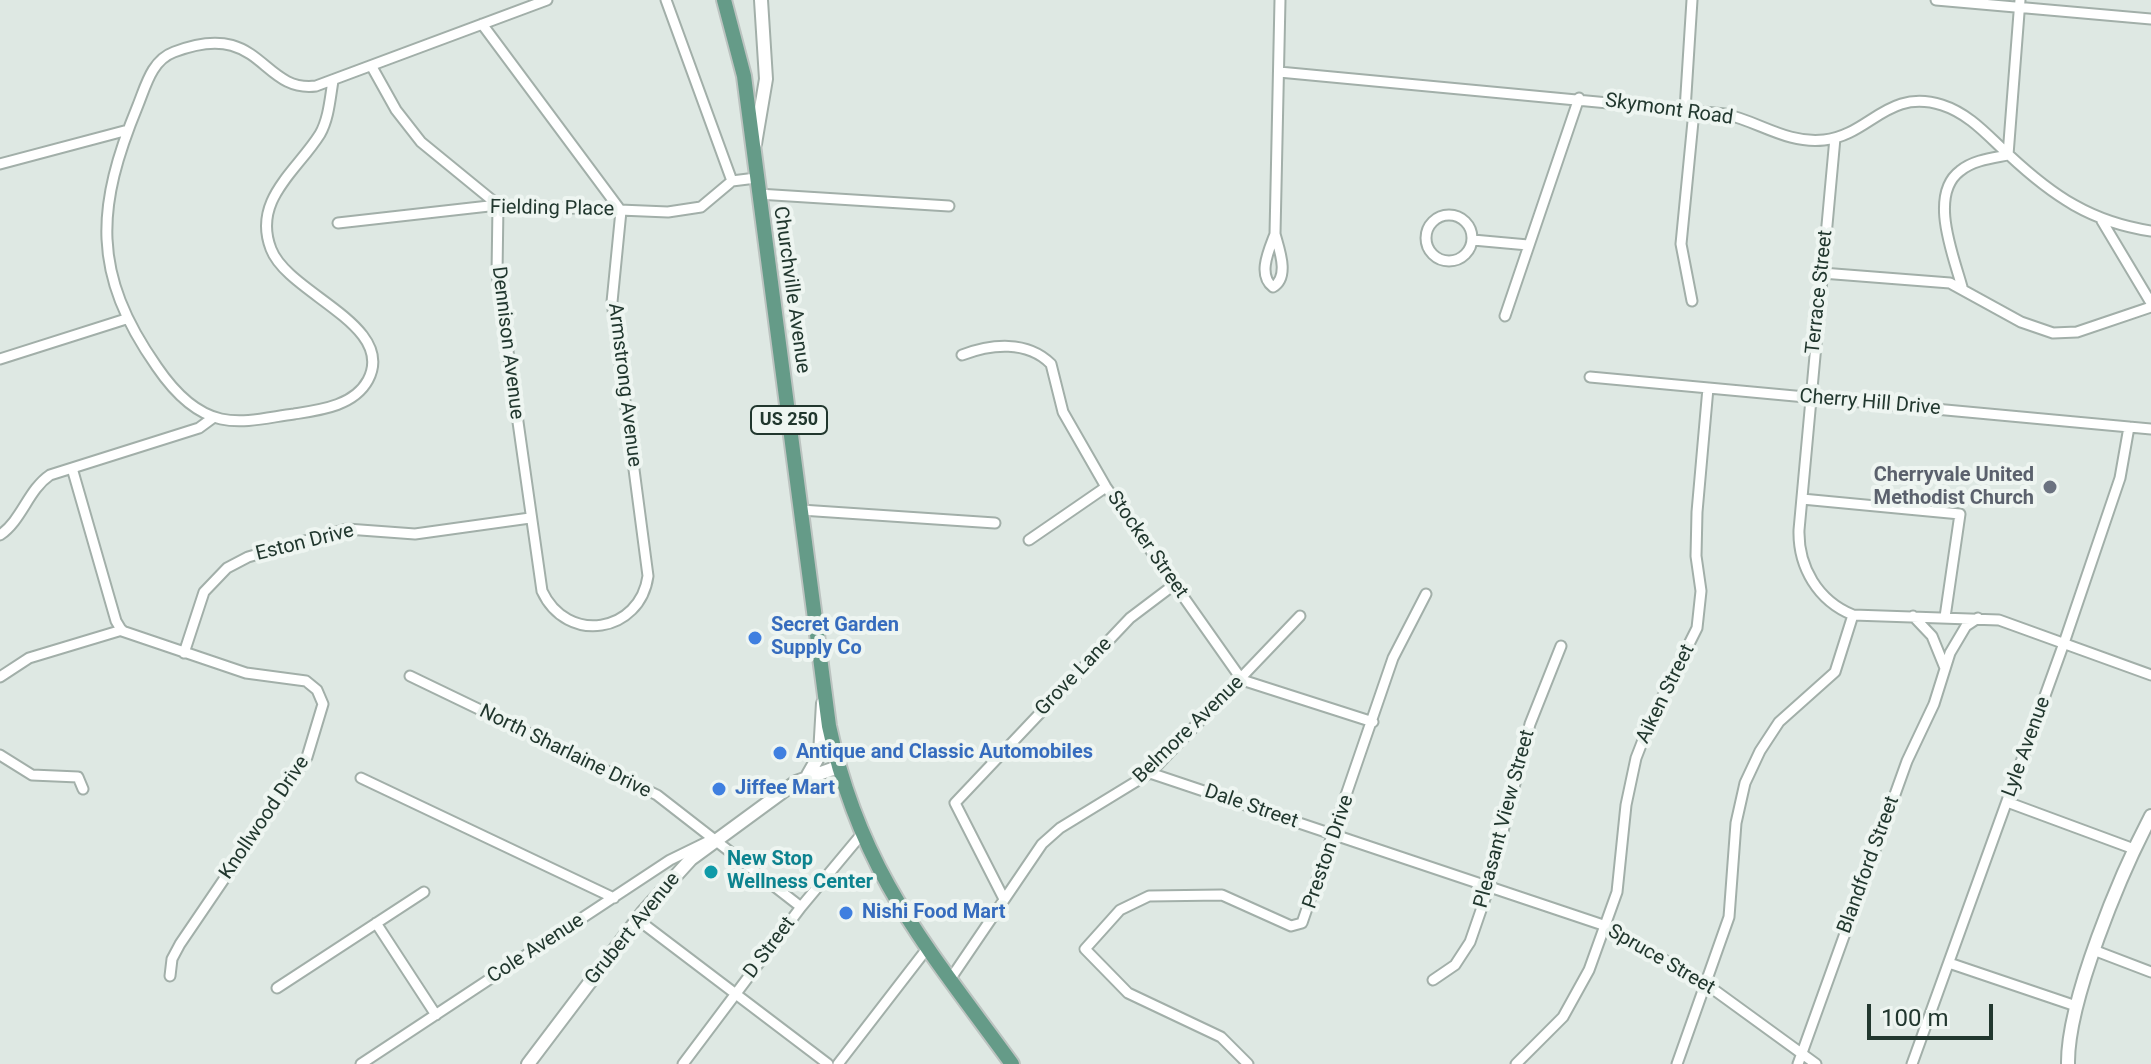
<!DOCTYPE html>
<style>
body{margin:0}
#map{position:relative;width:2151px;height:1064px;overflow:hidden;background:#dee8e3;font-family:Roboto,sans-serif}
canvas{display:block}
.scale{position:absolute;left:1867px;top:1004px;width:126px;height:36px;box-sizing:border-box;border:4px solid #21372e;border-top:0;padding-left:10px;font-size:24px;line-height:28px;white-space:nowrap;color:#21372e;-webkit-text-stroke:6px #eef5f1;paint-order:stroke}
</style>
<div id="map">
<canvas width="2151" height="1064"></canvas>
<div class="scale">100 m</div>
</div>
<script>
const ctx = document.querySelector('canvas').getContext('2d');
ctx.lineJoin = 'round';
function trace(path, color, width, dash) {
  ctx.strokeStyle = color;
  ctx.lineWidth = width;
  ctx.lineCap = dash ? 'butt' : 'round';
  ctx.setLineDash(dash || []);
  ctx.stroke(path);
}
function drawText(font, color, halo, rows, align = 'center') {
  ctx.font = font + ' Roboto,sans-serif';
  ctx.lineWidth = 8;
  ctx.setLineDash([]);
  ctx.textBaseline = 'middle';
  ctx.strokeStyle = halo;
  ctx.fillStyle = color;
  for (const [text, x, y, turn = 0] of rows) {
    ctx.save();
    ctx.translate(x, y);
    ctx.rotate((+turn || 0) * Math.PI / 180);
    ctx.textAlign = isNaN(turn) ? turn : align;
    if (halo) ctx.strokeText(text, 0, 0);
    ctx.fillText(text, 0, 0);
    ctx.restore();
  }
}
const minor = new Path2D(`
 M666,0l66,181
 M1936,0l215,19
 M372,67l24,43 25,32 77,63 -1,69 45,317c25,54 98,42 106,-15l-36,-274 9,-91 -139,-187
 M1279,72l446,42c35,8 62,30 99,26 46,-5 63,-52 118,-35 28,9 46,31 67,50 44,41 82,67 142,76
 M333,81c-3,17 -4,37 -13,53 -23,37 -68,66 -49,115 17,45 126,76 97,131 -14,26 -48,30 -74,34 -24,3 -49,10 -73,5 -27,-6 -49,-30 -64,-52 -66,-94 -61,-160 -19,-262 8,-20 14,-45 36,-53 88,-34 86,41 142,34l231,-86
 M1685,110l7,-110
 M1835,138l-36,392c-1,37 19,71 54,85l146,5 152,55
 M0,164l128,-34
 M758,194l191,12
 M1426 238a23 23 0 1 1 46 0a23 23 0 1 1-46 0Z
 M2102,221l49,82
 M338,223l160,-18 170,7 33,-5 31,-26 24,-3
 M1275,234c-6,16 -18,41 -2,53 17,-10 6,-38 2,-53l5,-234
 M1473,240l55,5
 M1822,273l128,10 71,39 32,11 24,-1 74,-25
 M1962,287c-8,-30 -34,-92 -2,-116 13,-11 33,-13 48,-16l12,-155
 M1692,301l-11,-57 13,-133
 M1505,316l74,-218
 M962,355c29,-11 65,-15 89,9l12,48 43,75 136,193 131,42
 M0,359l126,-40
 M1590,377l561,52
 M72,468l44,153 6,10 124,42 60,8 11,9 6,14 -16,53 -127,187 -8,15 -2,17
 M1802,499l158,15 -15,103
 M801,510l194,13
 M0,535c22,-15 28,-45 50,-60l149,-47 15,-11
 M1029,540l77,-53
 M1913,616l19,20 13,32
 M184,653l20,-61 23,-24 21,-11 99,-28 68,5 115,-16
 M410,676l247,119 144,112
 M0,677l29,-19 93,-28
 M0,755l32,20 46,2 5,12
 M1150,773l456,153 100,58 110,80
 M361,778l253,120
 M2007,802l127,47
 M1004,899l-49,-96 175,-185 45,-34
 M637,919l191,145
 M376,923l60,92
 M2096,951l55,21
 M1949,963l127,43
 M1433,980l22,-15 15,-23 19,-55 41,-163 31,-78
 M949,981l93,-137 18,-16 90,-55 150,-157
 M277,988l147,-96
 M361,1064l309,-204 43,-21
 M683,1064l118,-157 60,-72
 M838,1064l88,-114
 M1248,1064l-27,-27 -93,-44 -43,-44 35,-39 29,-14 73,-1 69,31 11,-3 91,-265 33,-64
 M1516,1064l47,-47 26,-47 28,-78 9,-87 10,-47 14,-36 47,-94 4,-37 -5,-35 1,-44 11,-124
 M1677,1064l52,-147 7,-94 9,-40 15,-32 19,-29 56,-50 18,-57
 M1798,1064l109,-303 27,-57 16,-51 16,-27 12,-8
 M1912,1064l152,-421 56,-165 9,-51`);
const tertiary = new Path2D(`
 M755,144l11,-65 -5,-79
 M808,775l12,-21 3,-51
 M528,1064l115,-152 48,-53 105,-77 42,-15
 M2068,1064c-1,-63 53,-191 83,-248`);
const primary = new Path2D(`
 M724,0l20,76 85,650c31,146 98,221 183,338`);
trace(minor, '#a2afa9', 13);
trace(tertiary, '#a2afa9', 16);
trace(primary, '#bcc3c0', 18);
trace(minor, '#fff', 9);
trace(tertiary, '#fff', 12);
trace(primary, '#659b88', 14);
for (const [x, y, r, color] of [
 [2050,487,8,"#6b7280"],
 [755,638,8,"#3f7fe0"],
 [780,753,8,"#3f7fe0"],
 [719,789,8,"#3f7fe0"],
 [711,872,8,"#0f9aa8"],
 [846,913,8,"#3f7fe0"]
]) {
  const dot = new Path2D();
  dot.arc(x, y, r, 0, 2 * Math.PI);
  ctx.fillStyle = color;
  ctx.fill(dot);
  trace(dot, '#eef5f1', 3);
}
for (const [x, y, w] of [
 [789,420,76]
]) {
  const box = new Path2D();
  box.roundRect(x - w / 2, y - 14, w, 28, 6);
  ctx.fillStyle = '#eef5f1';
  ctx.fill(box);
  trace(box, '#21372e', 2);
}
drawText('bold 18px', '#21372e', null, [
 ["US 250",789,420]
]);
drawText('20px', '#21372e', '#eef5f1', [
 ["Skymont Road",1669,110,8],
 ["Fielding Place",552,209,1],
 ["Churchville Avenue",791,290,82],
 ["Terrace Street",1820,292,-84],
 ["Dennison Avenue",507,343,83],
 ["Armstrong Avenue",624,385,83],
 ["Cherry Hill Drive",1870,403,5],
 ["Eston Drive",305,543,-14],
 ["Stocker Street",1147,545,55],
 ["Grove Lane",1074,677,-46],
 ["Aiken Street",1666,694,-64],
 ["Belmore Avenue",1189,730,-44],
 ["Lyle Avenue",2027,747,-70],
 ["North Sharlaine Drive",565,752,26],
 ["Dale Street",1251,807,19],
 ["Knollwood Drive",265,818,-56],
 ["Pleasant View Street",1505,819,-75],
 ["Preston Drive",1329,852,-71],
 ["Blandford Street",1869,865,-70],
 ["Grubert Avenue",633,929,-51],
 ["D Street",770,948,-53],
 ["Cole Avenue",536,949,-33],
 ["Spruce Street",1661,960,30]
]);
drawText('bold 20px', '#5b616d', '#eef5f1', [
 ["Cherryvale United",2034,476],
 ["Methodist Church",2034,499]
], 'right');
drawText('bold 20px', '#366cbe', '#eef5f1', [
 ["Secret Garden",771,626],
 ["Supply Co",771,649],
 ["Antique and Classic Automobiles",796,753],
 ["Jiffee Mart",735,789],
 ["Nishi Food Mart",862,913]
], 'left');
drawText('bold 20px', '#0d838f', '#eef5f1', [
 ["New Stop",727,860],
 ["Wellness Center",727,883]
], 'left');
</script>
